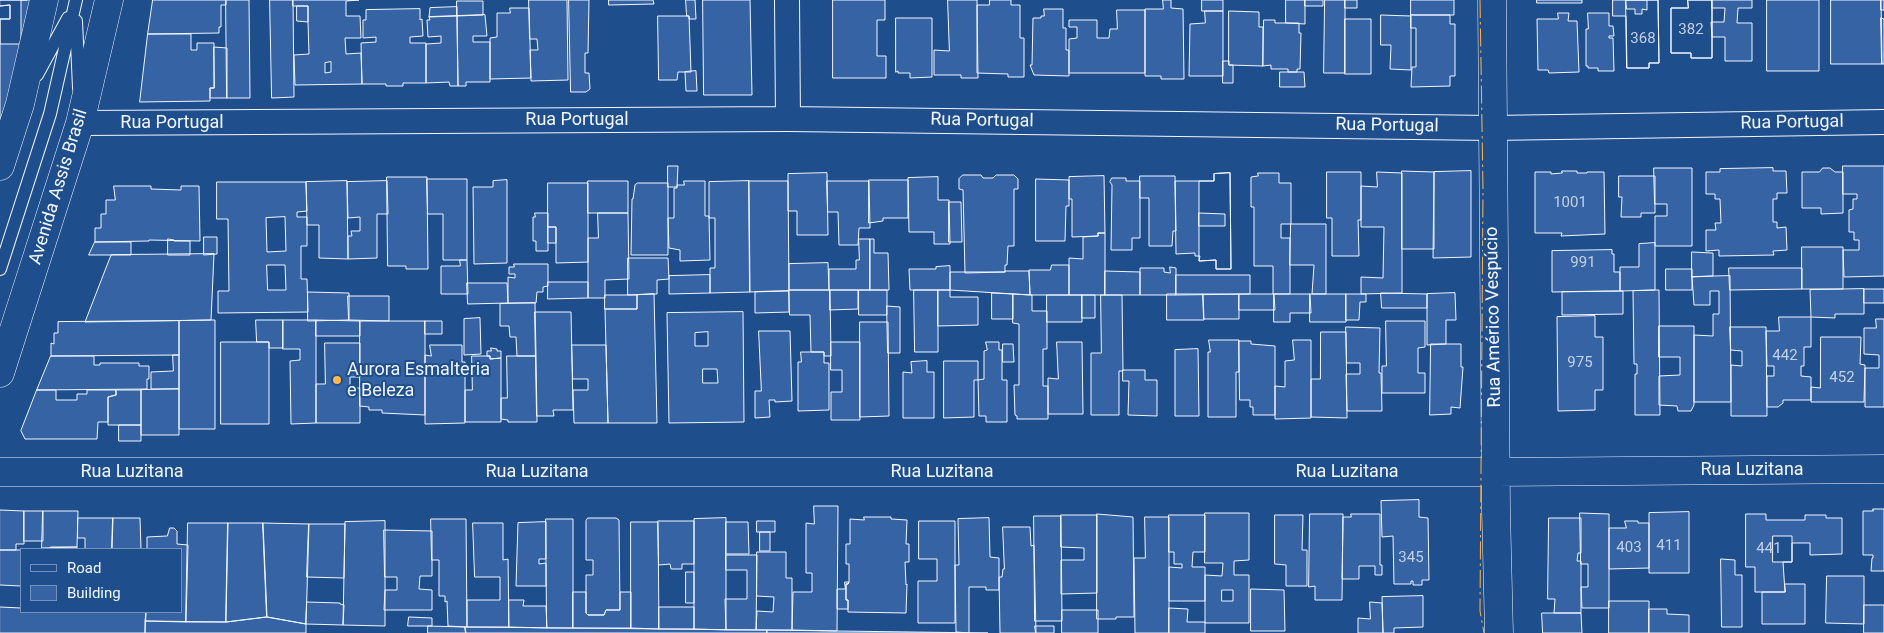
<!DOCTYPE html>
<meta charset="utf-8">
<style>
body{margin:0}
#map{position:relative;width:1884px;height:633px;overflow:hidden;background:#1f4e8c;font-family:Roboto,sans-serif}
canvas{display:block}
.legend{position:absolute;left:20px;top:548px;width:162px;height:65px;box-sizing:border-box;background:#1f4e8c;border:1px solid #7391ba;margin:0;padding:6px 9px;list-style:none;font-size:15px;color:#f2f6ff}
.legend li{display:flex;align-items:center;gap:10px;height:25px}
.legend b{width:25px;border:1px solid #7391ba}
</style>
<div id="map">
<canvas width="1884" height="633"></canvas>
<ul class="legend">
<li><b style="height:6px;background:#1f4e8c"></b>Road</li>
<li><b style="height:14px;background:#3563a3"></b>Building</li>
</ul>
</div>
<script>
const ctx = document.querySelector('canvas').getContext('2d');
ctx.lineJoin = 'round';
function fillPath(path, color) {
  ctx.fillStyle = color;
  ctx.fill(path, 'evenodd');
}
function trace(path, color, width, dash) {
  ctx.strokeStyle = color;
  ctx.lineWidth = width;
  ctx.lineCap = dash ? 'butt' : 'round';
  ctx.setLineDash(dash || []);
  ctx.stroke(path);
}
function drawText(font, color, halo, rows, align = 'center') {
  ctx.font = font + ' Roboto,sans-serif';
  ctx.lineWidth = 4;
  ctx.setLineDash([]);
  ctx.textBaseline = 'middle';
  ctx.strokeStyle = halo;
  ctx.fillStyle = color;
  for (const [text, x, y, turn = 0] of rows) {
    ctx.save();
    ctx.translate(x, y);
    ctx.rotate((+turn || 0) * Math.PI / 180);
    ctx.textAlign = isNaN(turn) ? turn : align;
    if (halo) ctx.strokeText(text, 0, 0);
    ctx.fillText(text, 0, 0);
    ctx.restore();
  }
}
const building = new Path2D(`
 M0,0h38l-38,128v-109h10v-14l-10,1z
 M0,0h27h-6v44h-21v-25h10v-14l-10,1z
 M153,0h73v5h-5v22h-2v6l-71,1z
 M226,0h23l1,98h-23z
 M270,0h23l1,97 -22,1z
 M293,0h66l-13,1v15h14l1,22h-16l1,16 15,-1 1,31 -67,1 -1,-30 15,-1 -1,-32v-16h-15zM331,62v10l-6,1v-10z
 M529,0h38l1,80 -37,1 -1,-31h8l-1,-11h-7z
 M569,0h20l-1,53h-3v20h4l1,16 -4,3h-15z
 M609,0h44l1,4 -45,1z
 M686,0h9l1,19h-7v-3h-2z
 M703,0h47l2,95h-48z
 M833,0h52v20h-8v36h9v22h-53z
 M948,0h29l1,78h-17v-3h-27v-25l15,1z
 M990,0h21v5h9v33h4v39h-16v-3l-31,-1v-68h12z
 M1163,0h8v8l12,1 1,70h-23v-3h-16v-67h18z
 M1202,0h21v11h-21z
 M1286,0h19v24l-19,-1z
 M1305,0h18v6h-18z
 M1325,0h20v73h-21z
 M1345,0h12v8h-12z
 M1411,0h43v15h-43z
 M1537,0h45v3h-45z
 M1613,0h45l1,63h-10v5h-22l-1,-52h-13z
 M1626,0h32l1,63h-10v5h-22z
 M1626,0h21v10l-5,-1v5h-7v-5h-8z
 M1688,0h24v58h-21v-5h-20v-45h17z
 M1688,0h24v58h-21v-5h-20v-45h17z
 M1712,0h40v8h-14l-1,15h15v38h-27v-24h-13l-1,-15h13l1,-14h-13z
 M1767,0h52v71h-52z
 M1831,0h50l1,64h-51z
 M1881,0h3v10h-3z
 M457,1h26v14l-26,1z
 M297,6h11v16l-11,-1z
 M457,7v9l-28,1 1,-9z
 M510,8h19l2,70 -41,1v-41l7,-1v-24h13z
 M420,9v11l2,-1 1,17 -13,1v6h16v40h-23v3h-17v-2h-24l-1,-41 15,-1v-5l-13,1v-18h3v-10z
 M1044,9h19v19h3v22h3v26l-35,-1 -4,-10h2l1,-47h8v-2h3z
 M1117,10h28v63h-76v-34l8,-1v-11h-8v-7h28v18h12l1,-9h7z
 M1205,11h18v65h-34l1,-52 15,-1z
 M1229,11l30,1v15h4v39l-34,-1z
 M1558,13h11l-1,8h9l2,51 -30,1 -1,-3h-10l-1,-51h21z
 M1588,13h21v13h4l1,10h-5v2h4l1,33h-16v-3h-10v-2h-2v-37h2z
 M485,15l2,21h-14v6h17v40h-24v4h-8l-1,-70z
 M1381,15l30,1v54l-21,-1 1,-24h-10z
 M1411,15h39v9h5v52h-5v10l-39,1 1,-20h4v-39h-5z
 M457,16l1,70h-8l-1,-4 -23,1v-39l15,-1v-7l-13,1 -1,-17h3l-1,-3z
 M658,16h31l2,56h-13l-1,8h-18z
 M896,18h36v59l-22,1v-5h-12v-2l-2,1z
 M1881,18l3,1v45h-2z
 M1345,19h26v55h-26z
 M1264,20h11v3h24v10h2l-1,36h-3v3h-9v-3h-17v-4l-8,1z
 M148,34h43v16h6v-7h17v45h-4v13l-70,1z
 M214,47l13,1v50h-17v-10h4z
 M1223,61h6v4h4v18h-10z
 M696,71l1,20h-11l-1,-19z
 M1280,72h24l1,15h-25z
 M668,166h10l-1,21h-9z
 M1843,166h41v110l-40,1 -1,-27h16v-10h-5v-8h-5v-22l4,-1v-10h4v-5h-14z
 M1654,168h38v78h-37v-30h12v-12h-12z
 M1773,168v3h13l1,22h-10v6h-4v23h4v6l9,-1 1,23 -14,1 1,4 -55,1v-6l-13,1v-21h10l-1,-7h6l-1,-24h-5v-5h-9v-22h14v-3z
 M1823,168h7l5,4h8v41l-22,1v-6h-19v-36h17z
 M1402,171l32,1v77h-32z
 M1471,171v86l-38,1 1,-86z
 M1562,171h15v2h10v-1h17l1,62 -44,2 1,-3h-27v-61h16v2l11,-1z
 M1327,172h34v48h-3l1,36h-27v-38h-5z
 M1377,172l25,1v120l-41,1v-17l22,1 1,-51h-23v-41l16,1z
 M827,173l1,62h-31v-24h-9v-37z
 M1230,173l1,96h-15v-9l-17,1v-80h15v-7z
 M1230,173l1,96h-15v-9l-17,1 1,-5h-5v-3l-19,1 -1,-73h39v-7z
 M1258,173h21v10h12v41h-10v14h9v56h-17v-28h-19v-59h-3v-30l7,-1z
 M963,175h18l2,3h10l3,-3h18l4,4v10h-4v57h-6l-1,19h-2v7l-40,1 -2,-83 -4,-1v-10z
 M1104,176l1,57h-7v3l-26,1v-38h-3v-22z
 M1140,176h35l1,55h-3l-1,15h-23v-48h-9z
 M1619,176h36v37h-14v4h-20l1,-20h-3z
 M387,177h40l1,92h-22v-3h-18z
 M938,177v23h11l1,44h-16v-12h-25l-1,-54z
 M1112,178h14v3h14v57h-8v12h-21l1,-65 -2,-3z
 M427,179h40v81h-24v-46h-15z
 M1036,179l33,1v26h-3l-1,35h-29z
 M507,180v83l-33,1 -1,-77h20v-6z
 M869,180h39v38h-25v3l-14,2z
 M347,181l1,78 -29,-1v-33h-12l-1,-43z
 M387,181l1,33h-11v44l-29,1v-23h4l-1,-5h9v-14l-12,1 -1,-36z
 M588,181h40v32h-40z
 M684,181h21v35h4l1,44 -30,1v-11l-11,-2 -1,-30h6v-30h3v-3h7z
 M749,181l1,111 -40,1v-25h5v-50h-6v-36z
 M749,181h39l1,110 -39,1z
 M827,181h42l1,47h-11l-1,17h-19l-1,-33h-10z
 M217,182h89l1,29 -10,1v5h10v29h-6v33h6l1,33 -90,1v-22h11l-1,-72h-11zM285,217l1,34 -19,1 -1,-34zM267,265h18l1,25h-18z
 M548,183h40v79l-32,1v-36h-8z
 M638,183h30v72h-37l1,-56h1l2,-14z
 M114,186h37v3l30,1v-4h18l1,55 -51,-1v1l-54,1v-14h6v-14h5v-14h9z
 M949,202h12l1,40h-13z
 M535,213h13v38h-12v-10h-3v-24h2z
 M598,213h30l1,66 -24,1v18h-17v-60h10z
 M1199,213l26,1v12h-26z
 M1291,224h35v70h-14l2,-29h-24z
 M548,227h8v16h-8z
 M1098,233h7v62h-36v-37l14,1v-22l15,-1z
 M204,237h13v17l-13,1z
 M168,239l6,1v1h16v14h-22z
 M859,239h11v51h-41v-21h27v-9h3z
 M870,239h4v14h14l1,37h-19z
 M95,242h36v13h-42z
 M1655,243v47l-35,1v-24h19v-23z
 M1802,247h41v42h-41z
 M1612,250v4h2v18h6v19l-68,1v-41z
 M1692,252l21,1v23l-21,1z
 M214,254l-3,66 -126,2 26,-67z
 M628,258h40l1,21 -12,1v14l-29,1z
 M460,260h7l1,34h-27v-28h19z
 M828,263l1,27h-40v-26z
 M514,264h34v22l-5,1v5h-6l-1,11h-28v-26l7,1v-4h-6v-7h5z
 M1052,265h17v30h-39l-1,-25h21z
 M950,266v24h-40l-1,-21h27v-2z
 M1170,267l6,1v27h-36v-27h24v4l6,1z
 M1729,268h73v21l-72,1z
 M1666,269h26v21h-26z
 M1005,271h24l1,24 -80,-5v-18h55z
 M1105,271l35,1v23h-35z
 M710,275v18l-41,1v-18z
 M1176,275h74v19l-74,1z
 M1730,276l1,126h-37v-67l19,1v-22h6v-23h-9v14h-16l-2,-28z
 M548,282h40v16l-40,1z
 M467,283h40l1,20 -40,1z
 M1864,289h20v14h-20z
 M1864,289v25h-29v4l-24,-1 -1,-27z
 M789,290h41l1,66h-7v-4h-13l-1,-37h-20z
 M830,290h28v19l-28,1z
 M859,290h28v25h-28z
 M914,290h24v62h-23z
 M938,290h12v7h28v28l-40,1z
 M1655,290h4l1,125h-25v-41h2v-10h-3l-1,-73z
 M789,291v21l-34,1v-21z
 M1620,291h3v23l-61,1v-23z
 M308,292l41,1v27l-41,1z
 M992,293l21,1v25h-21z
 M1381,293l46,1v14h-45z
 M1455,293l1,27h-10v24l-19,1v-51z
 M654,294l3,129h-49l-3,-114h32v-14z
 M1013,294l19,1v16h15v38h-4v37h5v33h-31v-3l-2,-1 -1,-30h5v-61l-6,-1z
 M1167,294h36l1,26h-37z
 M1203,294h36v25h-35z
 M1239,294h35l1,16h-36z
 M1274,294h36l1,19h-21v9h-16z
 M1310,294h36v28h-36z
 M1346,294h20v8h-6l-1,18h-13z
 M605,295h32v14h-32z
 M1047,295h35v27h-35z
 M1082,295h13v23h-13z
 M1101,295h21l1,76h-4v44h-28v-62h10z
 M348,296h41v25l-40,-1z
 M535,303l1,53h-19l-1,-19h-6l-1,-11h-9v-22z
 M887,306l13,1v46h-12z
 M535,312h36l2,98h-20l1,6h-17z
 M743,312l1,110 -75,1 -2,-110zM708,332v14h-13v-13zM703,369h14l1,14h-15z
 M1595,316v21h8v53h-8v20l-37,1 -1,-94z
 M1779,317h32v30h-7v19h-3v10l10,1v23h-28v3l-5,4h-11v-31h7v-10h-7l-1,-35h13z
 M480,318l1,36 -17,1v-36z
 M1876,319h8v88h-19v-39h14v-13l-15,-1v-26h12z
 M211,320h4v109h-36v-108z
 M256,320h27v28h-14v-6h-12z
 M283,320h33v103l-25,1 -1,-63 10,-1v-11h-17z
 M316,320l44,1v15h-44z
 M179,321v34l-128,1v-13l3,1v-11h4v-11z
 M360,321h65v94l-43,-2v-3h-13v-3l-9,-1z
 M425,321h17v13h-17z
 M1386,321h39v26l-7,1v25h7v20h-43v-27h4z
 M860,322h28l1,94 -29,1z
 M1659,326h35v79l-3,6h-13l-1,-5 -18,-1v-29l21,-1v-18h-21z
 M1346,327l34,1 -1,45h2l1,38h-35l-1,-37h14v-11h-13z
 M1730,327h36l1,89h-36v-51l11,1v-15l-11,-1z
 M759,331h31l2,70 -17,1v-2h-6l1,17 -15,1v-27h6z
 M1321,332h25l1,86 -36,-1v-38h9z
 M1821,337h40l-1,27 5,1 -1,37h-53v-15l9,1z
 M1209,340h30v32h-3v45h-28v-65h2z
 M1293,340h18v78l-36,1v-33l10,1v-26l9,-1z
 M1239,341h12v3l24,2v69h-22v-8h-3v-7h-10z
 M221,342h48v82h-48z
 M831,342h29v78h-29v-28h11v-22h-11z
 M986,342h13v8h3v30h5v42h-21v-6h-7l-1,-36 6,-1v-28l3,-1z
 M1057,342h25l1,72h-35v-36l10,1z
 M325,343h35v34h-10v11h10v35h-44v-39h9z
 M1003,344h10l1,18h-11z
 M1431,344h30v23h2l-3,41 -9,-1v7l-21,1z
 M430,345h32v17h3v61l-40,1v-69l6,1z
 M572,345h34l2,78h-34l-1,-33h15v-11h-15z
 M491,348l6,1v2h4v7l-11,1v-3h-3v-5h4z
 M1198,349l1,67h-24v-66z
 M801,352h23v11h5v47l-31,1v-49h3z
 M173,355h6v34h-28v-17l22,-1z
 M51,356h43v9h6v-2h39v3h10v13h-2v10l-110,1z
 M472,356h18v3l11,-1v64h-36v-32h7z
 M507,356h29l1,66h-29v-2l-7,-1v-21h6z
 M927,361v11h7v46h-31v-46l9,1 -1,-11z
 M944,361h34v19h-4v37l-30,1z
 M1123,370h22v10h12v36l-29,-1 1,-34h-6z
 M179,389v46h-38v-45z
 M37,390h19v10h21v-6h10v-4h29v5l-8,2v25h-10l-1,17h-72l-4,-8z
 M116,390h25v35h-33v-28l8,-2z
 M119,425h22v16h-22z
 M1419,500v17l9,1 1,62h-7v5h-9v-4h-2v3h-17l-1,-48 -11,1 -1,-36z
 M814,506h24l-1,125 -45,-1 1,-38h19v-19h-6v-50l8,1z
 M1873,509h11v62h-13l1,-13h1v-3h-10v-44h10z
 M0,510l24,1v33h-8v6h-16z
 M24,511h19v30h-19z
 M43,511h35l-1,36 -35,1z
 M1689,512v61h-40v-60z
 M1205,513h44v47l-15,1v14h15v48h-44v-48l17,1 1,-13h-18zM1222,590h11v11h-11z
 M1580,513l29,1v94h-27l-1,-21h7v-23h-7z
 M1097,514l36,3 1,100h-18v2h-19z
 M1310,514h33l-1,86h-27v-14l-6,1z
 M1351,514h29v51h2v10h-7v-9h-16v13h-17l1,-62h8z
 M1746,514h20v6h39v-5h21v3h16v36l-32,1v-12h-18v19h-9l2,30h-30v-25h-9z
 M1061,515h36v78l-36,1v-34h23v-12l-23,-1z
 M1169,515h36v37h-12l-1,15h13v34h-36v-34l13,1v-4h-8v-12h-5z
 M1275,515h28l-1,35h5v36h-21v-21l-11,-1z
 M1034,516h27l1,105h-27z
 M864,517h27v2l16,1 -1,24h3v18h-4l1,23 1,-1 -1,29 -58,-1v-12h-2v-16h2l1,-2v-18h-3v-20h4v-25l14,1z
 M1145,517h24v116h-34l-1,-75h11z
 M78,518h35l-1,31h-27v-11h-7z
 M113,518h27l1,31h-29z
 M588,518h28l3,2 1,90h-14l-2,5h-16l-2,-2v-38h7v-15h-7v-39z
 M726,518v112l-32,-1v-110z
 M989,518l1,39 9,1v32h-13v-3h-17v46l-13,-1 -1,-67h4l-1,-46z
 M1549,518h32v35h-3l-1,8h4v52h-27l1,-14h-7z
 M431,519h35l1,108 -19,-1 -1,-25 -2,1v-6h-6v-36h-7z
 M546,519h27v109h-26z
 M385,521v105l-42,-1 2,-103z
 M658,521h36v43h-12v5h-11l-1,-5 -11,1z
 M757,521h18v11h-18z
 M919,521h36v102h-37v-42h19v-22h-18z
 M1625,521h13v2h11v45l-40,1v-41h17z
 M546,522v37h-7v5l7,-1v23h-30l2,-63z
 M631,522h27l1,107 -28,-1z
 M726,522h22l1,32h-23z
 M188,523h40l-2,99h-40z
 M228,523h35l4,94 -41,5z
 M263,523l46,1 -3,100 -39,-7z
 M473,523h30v37l5,-1 1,68h-42v-27h33v-23h-25z
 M309,524h36l-1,54 -37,-1z
 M1003,527h27l1,19 3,-1 2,88h-36l-1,-56h3l1,-8h1z
 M170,528h4l3,3v13l11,1 -2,77 -41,-1 1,-9h35v-63h-34v-12l20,-1z
 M384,530l48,1v45h-12l-1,13 13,1v20h-48l1,-20h12v-13h-12z
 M760,532h10v19h-10z
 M1773,536h19v26h-19z
 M51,547h26v2h-26z
 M0,550h21v36l-21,-1z
 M757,552h29v26h6v52h-36l1,-19 16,1 1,-15 -17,-1z
 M726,555h31l-1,75h-30l-1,-31h22v-29h-21z
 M1721,559l14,1v15h7v52h-20z
 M686,572h8v31h-8z
 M1827,576h37v48l-38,-1z
 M845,582h4l-1,2h-2v16h2v9h-11v-20h8z
 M1785,584h20v40h-43v-32h23z
 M1251,589l33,1 1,41h-34z
 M573,592h13v21l2,2h16l2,-5h14v-18h11v36h-58z
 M1423,596v31l-29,1v5h-11l-1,-36z
 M509,600h15l-1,6h23l1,22 -38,-1z
 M1609,601h40v32h-40z
 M307,602l33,1v1l4,1 -1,20 -37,-1z
 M1370,602l12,1 1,30h-25v-15l12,1z
 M1864,605h20v28h-20z
 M0,607l21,1v4h125l-1,21h-145z
 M659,607h35v22h-35z
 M1169,608l19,1 -1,13h18v11h-36z
 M1649,609h18v5l22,1v18h-40z
 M1062,610h36v23h-36z
 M1542,613h39l1,20h-39z
 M267,617l39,7v9h-161v-12l81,1z
 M409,617l23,1v8h-24z
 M428,626l37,1 1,6h-38z
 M1035,626h19v7h-18z
 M465,627l302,3v3h-301z
 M767,630l70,1 151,2h-221z`);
fillPath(building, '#3563a3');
trace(building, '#f2f6ff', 1);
const lane = new Path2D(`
 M76,21l3,67
 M37,75l31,-57
 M0,269l50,-155 26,-114`);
const street = new Path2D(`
 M787,0l1,119
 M80,123l708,-4 704,9 392,-6`);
const secondary = new Path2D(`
 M1492,0l4,510 3,123
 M0,166l20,-62 24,-104
 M0,373l80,-250 29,-123
 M0,472h1496l388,-3`);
trace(lane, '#f2f6ff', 14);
trace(street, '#f2f6ff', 26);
trace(secondary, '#f2f6ff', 29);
trace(lane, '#1f4e8c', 12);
trace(street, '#1f4e8c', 24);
trace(secondary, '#1f4e8c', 28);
trace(new Path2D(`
 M1480,0l3,189 -3,422 4,22`), '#ffb74d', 1, [18, 4, 2.5, 4]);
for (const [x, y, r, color] of [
 [337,380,5,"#ffb74d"]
]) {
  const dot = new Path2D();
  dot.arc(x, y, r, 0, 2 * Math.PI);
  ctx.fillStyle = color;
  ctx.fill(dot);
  trace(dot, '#1f4e8c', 2);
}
drawText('15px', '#c3d1e8', null, [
 ["382",1691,30],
 ["368",1643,39],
 ["1001",1570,203],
 ["991",1583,263],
 ["442",1785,356],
 ["975",1580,363],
 ["452",1842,378],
 ["411",1669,546],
 ["403",1629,548],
 ["441",1769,549],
 ["345",1411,558]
]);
drawText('18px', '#f2f6ff', '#1f4e8c', [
 ["Rua Portugal",577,120],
 ["Rua Portugal",982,121,1],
 ["Rua Portugal",172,123],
 ["Rua Portugal",1792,123,-1],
 ["Rua Portugal",1387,126,1],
 ["Avenida Assis Brasil",59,187,-73],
 ["Rua Américo Vespúcio",1494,317,-91],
 ["Rua Luzitana",1752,470],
 ["Rua Luzitana",132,472],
 ["Rua Luzitana",537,472],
 ["Rua Luzitana",942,472],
 ["Rua Luzitana",1347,472]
]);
drawText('18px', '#f2f6ff', '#1f4e8c', [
 ["Aurora Esmalteria",347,370],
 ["e Beleza",347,391]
], 'left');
</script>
